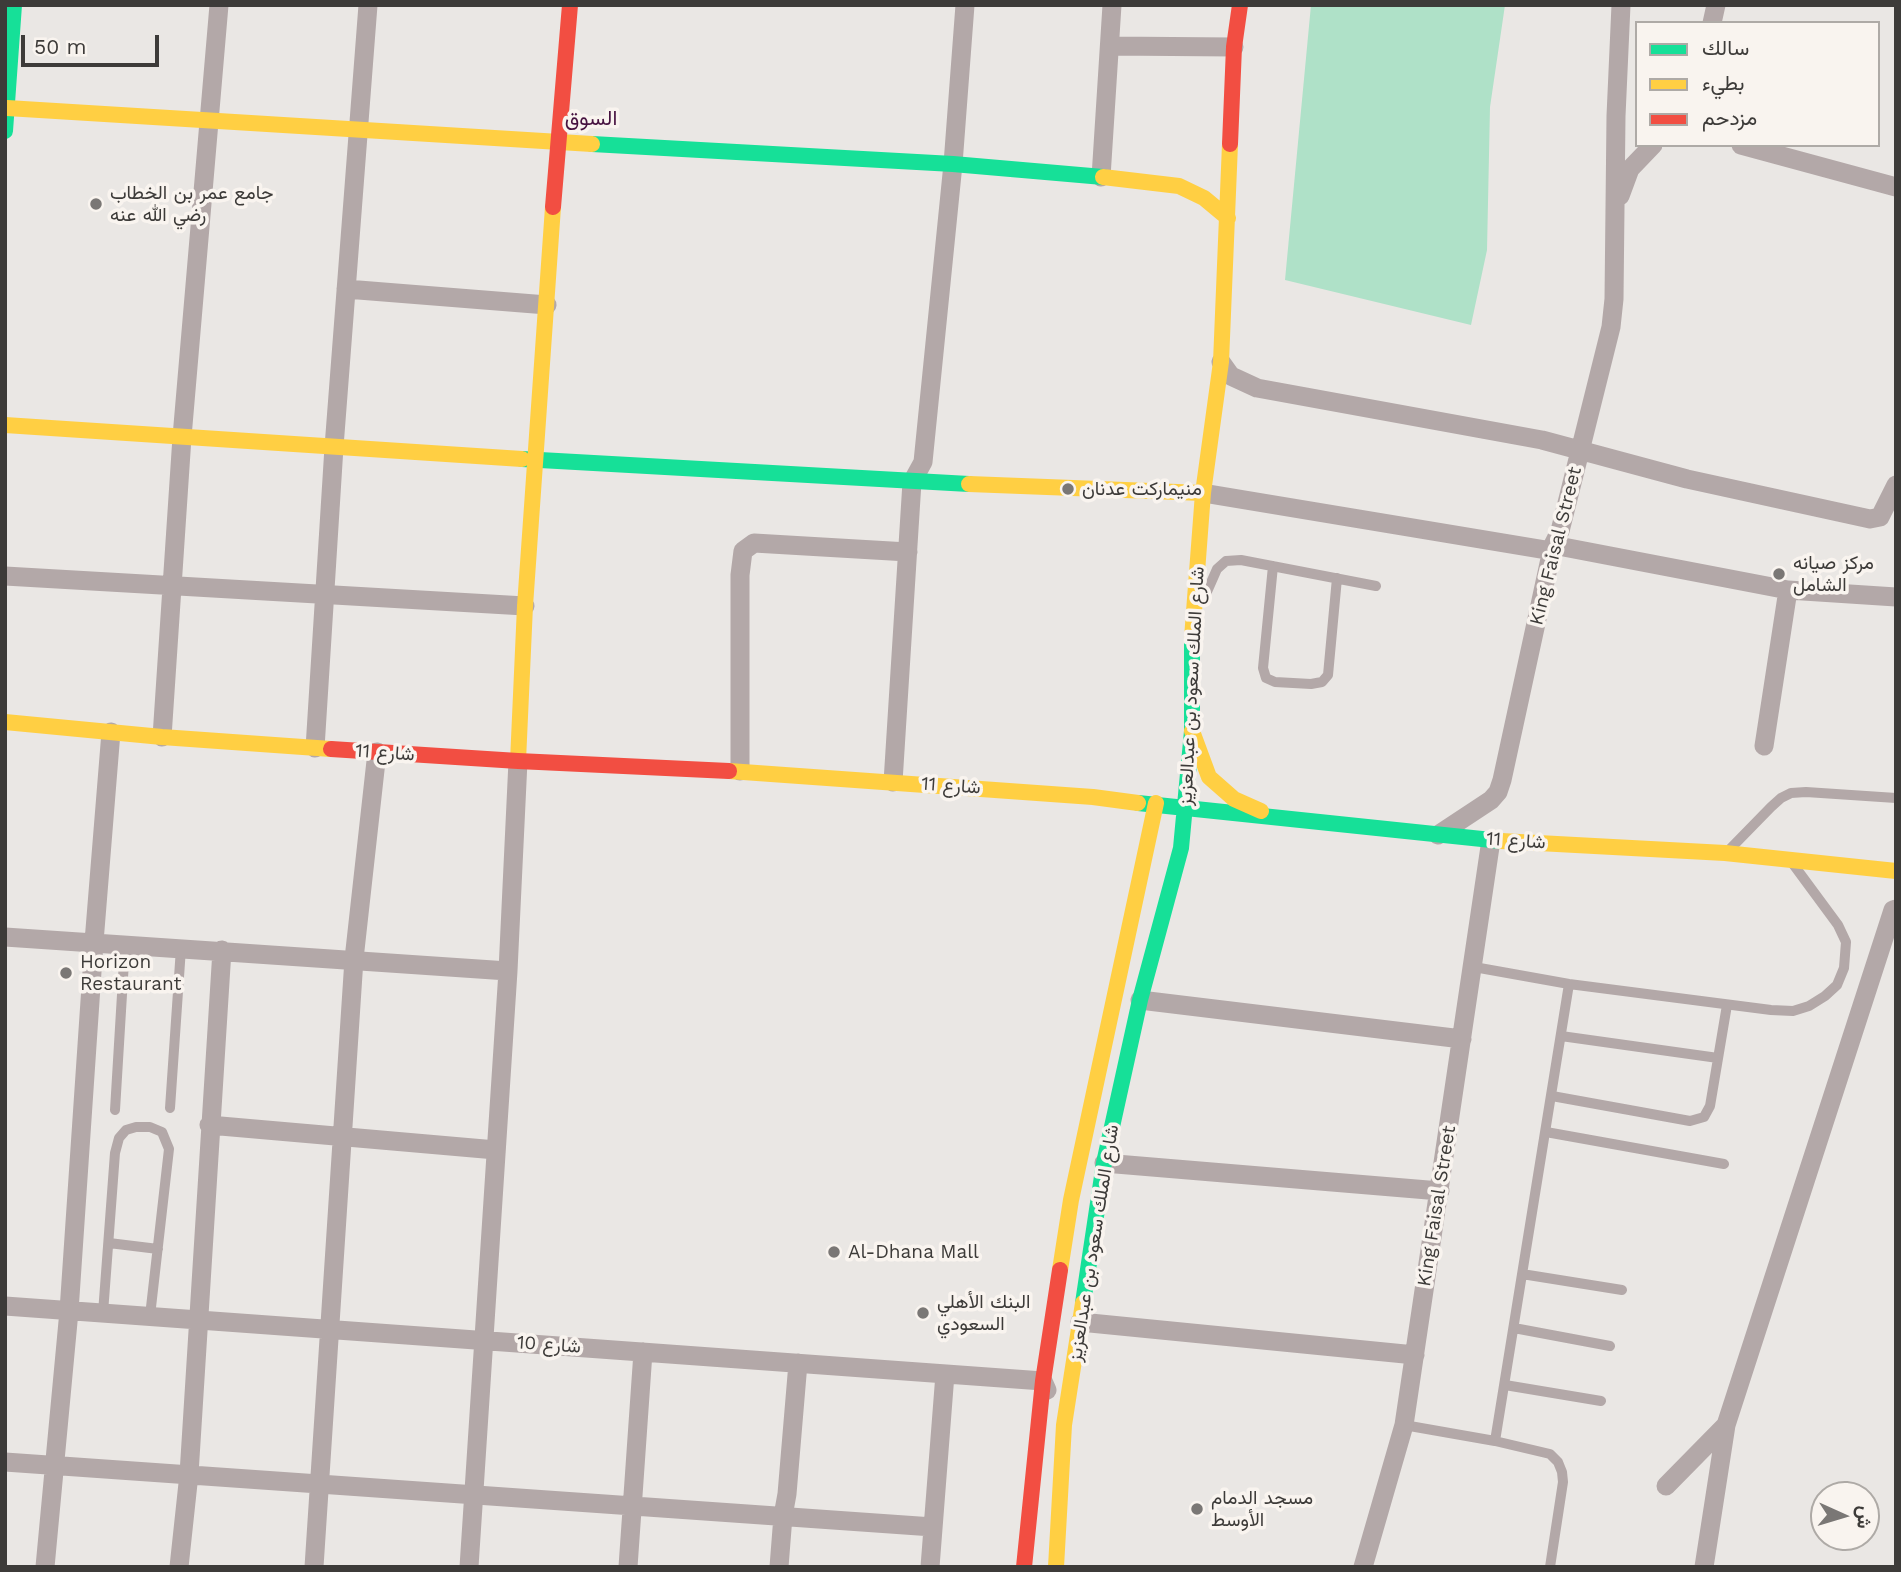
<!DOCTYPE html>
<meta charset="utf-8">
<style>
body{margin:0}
#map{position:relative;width:1901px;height:1572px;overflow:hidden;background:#eae7e4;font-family:"Work Sans",Vazirmatn,sans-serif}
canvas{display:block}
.frame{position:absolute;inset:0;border:7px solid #3d3b39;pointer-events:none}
.legend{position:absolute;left:1635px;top:21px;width:245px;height:126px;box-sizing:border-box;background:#f9f4ef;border:2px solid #aeaaa6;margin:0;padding:9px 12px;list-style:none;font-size:21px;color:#3d3b39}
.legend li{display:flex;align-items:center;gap:14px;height:35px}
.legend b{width:35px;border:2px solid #aeaaa6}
.north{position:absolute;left:1810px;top:1481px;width:70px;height:70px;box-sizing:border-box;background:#f9f4ef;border:2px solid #aeaaa6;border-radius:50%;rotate:94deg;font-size:19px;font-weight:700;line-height:28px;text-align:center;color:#3d3b39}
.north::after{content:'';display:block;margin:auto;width:24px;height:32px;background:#7a7775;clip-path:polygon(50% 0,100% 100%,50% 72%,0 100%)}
.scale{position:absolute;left:21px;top:35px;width:138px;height:32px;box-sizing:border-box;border:4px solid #3d3b39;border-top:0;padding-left:9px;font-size:21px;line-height:24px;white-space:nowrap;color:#3d3b39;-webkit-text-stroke:5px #f9f4ef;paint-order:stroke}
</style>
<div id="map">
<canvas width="1901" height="1572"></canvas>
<div class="frame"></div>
<ul class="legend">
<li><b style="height:9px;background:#16e098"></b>سالك</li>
<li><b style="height:9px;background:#ffcf43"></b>بطيء</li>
<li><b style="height:9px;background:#f24e42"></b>مزدحم</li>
</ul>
<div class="north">ش</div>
<div class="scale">50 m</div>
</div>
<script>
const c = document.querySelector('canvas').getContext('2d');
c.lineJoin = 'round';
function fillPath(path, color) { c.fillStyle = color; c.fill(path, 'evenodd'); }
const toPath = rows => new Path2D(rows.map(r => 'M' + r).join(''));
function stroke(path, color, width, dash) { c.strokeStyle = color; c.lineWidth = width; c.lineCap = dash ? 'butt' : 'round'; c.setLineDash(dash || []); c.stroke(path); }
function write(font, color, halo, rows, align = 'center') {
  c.font = font + ' "Work Sans",Vazirmatn,sans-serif'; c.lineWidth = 7; c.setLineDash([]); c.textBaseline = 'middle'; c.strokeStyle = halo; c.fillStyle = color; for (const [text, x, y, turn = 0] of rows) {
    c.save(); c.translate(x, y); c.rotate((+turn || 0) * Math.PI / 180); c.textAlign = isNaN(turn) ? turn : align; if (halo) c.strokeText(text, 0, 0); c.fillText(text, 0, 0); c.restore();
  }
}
fillPath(toPath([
 [1311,5,1505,5,1490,107,1487,250,1471,325,1285,280]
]), '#afe1c8');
stroke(toPath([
 [1273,566,1263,668,1266,678,1275,682,1311,684,1322,682,1328,675,1337,578],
 [1206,594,1217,569,1226,561,1241,560,1376,586],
 [1730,849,1771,807,1781,798,1791,793,1806,792,1896,798],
 [1474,967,1569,984,1771,1010,1793,1011,1809,1006,1825,996,1837,985,1844,968,1846,942,1838,925,1793,864],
 [1561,1036,1718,1058],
 [1552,1096,1690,1121,1704,1117,1710,1106,1727,1005],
 [170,1108,181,948],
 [115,1110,125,945],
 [1546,1132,1724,1164],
 [109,1243,158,1249],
 [1522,1274,1622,1290],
 [103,1313,115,1153,119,1138,126,1130,136,1127,150,1127,162,1132,169,1149,150,1316],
 [1514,1328,1610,1346],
 [1505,1385,1601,1401],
 [1404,1425,1495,1441,1550,1454,1558,1462,1562,1472,1563,1482,1550,1567],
 [1495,1441,1569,984]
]), '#b3a8a8', 10);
stroke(toPath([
 [1712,23,1716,5],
 [1110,46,1234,47],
 [1741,145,1896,187],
 [1101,177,1112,5],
 [1620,196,1630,169,1653,145],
 [346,289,547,305],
 [1221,362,1231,376,1257,388,1542,440,1687,479,1870,519,1880,517,1896,485],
 [1203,493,1552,551],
 [1553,545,1788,590],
 [5,576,525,606],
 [162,737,182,437,219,5],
 [1764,746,1788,590,1896,597],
 [315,748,334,447,368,5],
 [740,771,740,575,743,551,754,543,908,552],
 [893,782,912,482,923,462,953,164,965,5],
 [1438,835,1491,800,1498,792,1502,780,1553,545,1560,531,1611,327,1614,299,1616,116,1621,5],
 [5,937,508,971],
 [1140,1000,1462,1039],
 [209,1125,496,1150],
 [1104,1163,1440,1191],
 [5,1306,1043,1381,1047,1390],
 [1080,1322,1415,1355],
 [5,1462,933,1527],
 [1666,1486,1726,1425],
 [45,1567,69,1311,94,942,111,732],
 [179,1567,189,1474,222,950],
 [314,1567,354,959,377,752],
 [469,1567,508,971,518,761],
 [628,1567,643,1352],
 [779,1567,783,1516,787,1494,798,1363],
 [930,1567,945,1374],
 [1363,1567,1404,1425,1491,840],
 [1704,1567,1726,1425,1893,910,1896,909]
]), '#b3a8a8', 19);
stroke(toPath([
 [5,131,14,5],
 [592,144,953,164,1103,177],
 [522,459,969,484],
 [1138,803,1501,841],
 [1083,1303,1104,1163,1140,1000,1181,848,1192,731,1192,638]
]), '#16e098', 16);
stroke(toPath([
 [7,108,592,144],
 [1103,177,1179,186,1204,198,1228,218],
 [5,425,522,459],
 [969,484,1203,493],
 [1192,638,1203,493,1221,362,1230,144],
 [5,722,162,737,331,749],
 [1192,731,1209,777,1234,799,1261,811],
 [518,761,525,606,553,207],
 [729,771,1093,797,1138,803],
 [1501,841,1725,853,1896,871],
 [1060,1270,1071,1200,1156,803],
 [1056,1567,1064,1425,1083,1303]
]), '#ffcf43', 16);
stroke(toPath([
 [1230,144,1234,47,1240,5],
 [553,207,570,5],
 [331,749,518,761,729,771],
 [1024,1567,1043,1381,1060,1270]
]), '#f24e42', 16);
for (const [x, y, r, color] of [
 [96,204,7,"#7a7775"],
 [1068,489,7,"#7a7775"],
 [1779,574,7,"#7a7775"],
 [66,973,7,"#7a7775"],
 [834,1252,7,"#7a7775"],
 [923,1313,7,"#7a7775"],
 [1197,1509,7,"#7a7775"]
]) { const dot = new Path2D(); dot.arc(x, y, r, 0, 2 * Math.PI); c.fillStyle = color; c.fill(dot); stroke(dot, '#f9f4ef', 2.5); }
write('19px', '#3d3b39', '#f9f4ef', [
 ["جامع عمر بن الخطاب",110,193],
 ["رضي الله عنه",110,215],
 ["منيماركت عدنان",1082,489],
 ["مركز صيانه",1793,563],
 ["الشامل",1793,585],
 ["Horizon",80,962],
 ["Restaurant",80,984],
 ["Al-Dhana Mall",848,1252],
 ["البنك الأهلي",937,1302],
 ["السعودي",937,1324],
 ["مسجد الدمام",1211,1498],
 ["الأوسط",1211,1520]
], 'left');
write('19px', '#3d3b39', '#f9f4ef', [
 ["King Faisal Street",1556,546,-76],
 ["شارع الملك سعود بن عبدالعزيز",1192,686,-87],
 ["شارع 11",385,753,4],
 ["شارع 11",951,786,4],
 ["شارع 11",1516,841,4],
 ["King Faisal Street",1437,1206,-81],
 ["شارع الملك سعود بن عبدالعزيز",1094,1243,-81],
 ["شارع 10",549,1345,4]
]);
write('21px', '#461240', '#f9f4ef', [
 ["السوق",591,119]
]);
</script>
